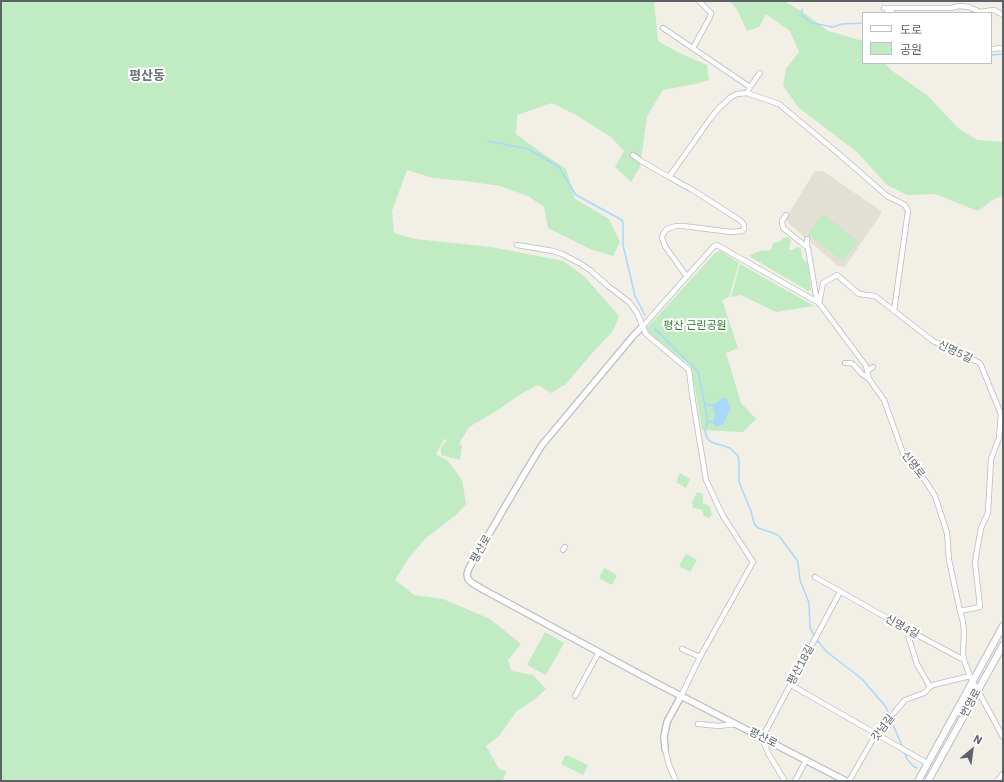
<!DOCTYPE html>
<meta charset="utf-8">
<style>
body{margin:0}
#map{position:relative;width:1004px;height:782px;overflow:hidden;background:#f1efe6;font-family:"IBM Plex Sans","Noto Sans KR",sans-serif}
canvas{display:block}
.frame{position:absolute;inset:0;border:2px solid #5e6268;pointer-events:none}
.legend{position:absolute;left:862px;top:12px;width:130px;height:52px;box-sizing:border-box;background:#fff;border:1px solid #bfc0c3;margin:0;padding:5px 7px;list-style:none;font-size:12px;color:#5e6268}
.legend li{display:flex;align-items:center;gap:8px;height:20px}
.legend b{width:20px;border:1px solid #bfc0c3}
.north{position:absolute;left:952px;top:730px;width:40px;height:40px;-webkit-text-stroke:3px #fff;paint-order:stroke;rotate:29deg;font-size:11px;font-weight:700;line-height:16px;text-align:center;color:#5e6268}
.north::after{content:'';display:block;margin:auto;width:14px;height:18px;background:#5e6268;clip-path:polygon(50% 0,100% 100%,50% 72%,0 100%)}
</style>
<div id="map">
<canvas width="1004" height="782"></canvas>
<div class="frame"></div>
<ul class="legend">
<li><b style="height:5px;background:#fff"></b>도로</li>
<li><b style="height:11px;background:#c1ebc2"></b>공원</li>
</ul>
<div class="north">N</div>
</div>
<script>
const c = document.querySelector('canvas').getContext('2d');
c.lineJoin = 'round';
function fillPath(path, color) { c.fillStyle = color; c.fill(path, 'evenodd'); }
const toPath = rows => new Path2D(rows.map(r => 'M' + r).join(''));
function stroke(path, color, width, dash) { c.strokeStyle = color; c.lineWidth = width; c.lineCap = dash ? 'butt' : 'round'; c.setLineDash(dash || []); c.stroke(path); }
function write(font, color, halo, rows, align = 'center') {
  c.font = font + ' "IBM Plex Sans","Noto Sans KR",sans-serif'; c.lineWidth = 4; c.setLineDash([]); c.textBaseline = 'middle'; c.strokeStyle = halo; c.fillStyle = color; for (const [text, x, y, turn = 0] of rows) {
    c.save(); c.translate(x, y); c.rotate((+turn || 0) * Math.PI / 180); c.textAlign = isNaN(turn) ? turn : align; if (halo) c.strokeText(text, 0, 0); c.fillText(text, 0, 0); c.restore();
  }
}
fillPath(toPath([
 [815,171,823,171,881,211,881,214,846,265,844,267,838,266,807,239,788,223,786,218]
]), '#e2dfd5');
fillPath(toPath([
 [1,1,654,1,658,41,677,52,707,65,709,80,695,84,663,90,654,105,647,116,640,167,631,182,615,167,624,151,611,137,576,115,552,103,517,115,516,134,542,153,566,169,575,199,609,219,620,242,613,256,590,249,548,228,544,207,528,196,500,186,465,181,433,178,407,170,392,211,394,233,415,239,491,247,563,261,585,277,619,316,613,331,595,350,566,384,551,393,538,385,519,395,501,408,469,427,459,444,462,446,460,460,441,455,441,448,444,443,447,440,444,439,436,454,448,461,462,480,466,504,457,514,426,538,408,559,395,580,414,595,443,599,490,619,521,644,508,660,511,671,533,675,546,689,536,698,516,712,499,736,486,746,499,769,507,771,502,781,1,781],
 [729,1,787,1,787,3,801,11,828,31,863,41,863,63,885,63,891,70,927,95,958,128,977,140,1003,142,1003,196,994,199,978,211,935,194,907,195,887,185,857,152,799,108,783,86,786,69,799,52,790,31,766,14,759,27,747,31,737,9],
 [823,214,858,241,843,261,808,234],
 [788,237,791,240,789,249,790,250,792,250,797,247,801,248,802,258,808,264,811,290,808,291,749,256,759,251,771,250,773,243,779,242,783,238],
 [721,251,739,263,729,297,722,300,738,348,726,353,741,403,756,419,743,432,702,430,691,366,648,333,647,328,716,252],
 [740,264,814,306,776,312,741,295,731,297],
 [680,473,690,479,686,488,676,482],
 [697,492,703,494,703,503,710,507,712,515,709,518,704,516,702,510,693,508,692,502],
 [686,554,697,560,690,572,679,566],
 [604,568,617,575,612,585,599,578],
 [545,632,564,643,546,675,527,665],
 [565,756,569,756,588,765,583,775,561,764]
]), '#c1ebc2');
fillPath(toPath([
 [722,398,727,399,729,405,731,407,724,423,722,425,716,426,713,424,713,423,715,412,713,409,713,406,714,404,716,403]
]), '#a9d7ff');
stroke(toPath([
 [802,9,802,16,812,23,833,27,842,24,863,23],
 [991,55,1003,54],
 [488,141,528,149,559,167,576,195,622,220,623,223,623,245,635,296,645,315],
 [654,328,698,372,707,416,707,425,705,431,707,438,711,442,730,448,738,456,739,461,739,482,751,511,754,523,756,526,758,528,776,534,779,536,797,560,798,563,800,580,809,603,810,627,814,636],
 [704,403,713,406],
 [707,422,713,421],
 [816,639,827,652,862,679,886,707,889,716],
 [891,720,902,746],
 [904,751,907,759,913,766,917,768]
]), '#a9d7ff', 1.5);
const minor = toPath([
 [884,8,951,8,959,6,969,7,980,12,994,10,1003,15],
 [887,10,893,13],
 [663,28,750,87],
 [693,48,710,17,711,13,699,1],
 [991,49,1003,48],
 [747,93,779,104,839,154,887,196,905,205,908,211,894,311],
 [633,155,641,161,669,177,710,119,718,109,731,97,737,94,747,93,750,87,760,73],
 [669,177,691,189,735,217,741,221,744,225,744,229,742,231,731,232,683,226,676,226,667,229,663,234,662,238,665,246,687,277],
 [786,215,782,221,783,228,808,248,816,296,819,303,866,366,869,379,884,400,903,453,924,479,935,496,947,533,949,560,960,611,963,622,964,633,963,654,964,660,970,676,1003,737],
 [517,245,553,251,562,254,581,264,590,270,608,286,629,302,637,313,646,334,689,370,692,395,706,480,723,516,753,562,700,657,681,696],
 [807,246,807,239],
 [819,303,823,283,837,275,859,294,875,296,933,341,980,363,1001,414,999,438,991,459,988,513,981,528,975,562,980,607,960,611],
 [643,326,714,246,717,245,819,303],
 [845,363,851,363,854,365,862,374,869,379],
 [867,371,873,367],
 [563,550,565,547],
 [815,577,906,629,964,660],
 [906,629,917,664,930,687,933,685,970,676],
 [682,649,700,657],
 [791,685,927,763],
 [575,696,599,652],
 [698,724,719,726,736,724],
 [665,749,669,765,676,781],
 [785,781,768,753,762,738,840,592],
 [795,781,806,760],
 [849,781,876,734,905,700,924,693,930,687],
 [997,781,1003,774]
]);
const tertiary = toPath([
 [643,326,634,335,542,445,526,471,469,568,467,574,468,579,472,583,484,590,654,682,846,781],
 [665,749,664,737,667,722,681,696]
]);
const secondary = toPath([
 [918,781,1003,626],
 [928,781,1003,645]
]);
stroke(minor, '#b9bcc1', 6);
stroke(tertiary, '#b9bcc1', 8);
stroke(secondary, '#babdc3', 8);
stroke(minor, '#fff', 4.5);
stroke(tertiary, '#fff', 5.5);
stroke(secondary, '#fff', 6);
write('11px', '#2a8131', '#fff', [
 ["평산 근린공원",695,326]
]);
write('11px', '#5e6268', '#fff', [
 ["신명5길",955,352,25],
 ["신명로",913,465,52],
 ["평산로",481,549,-60],
 ["신명4길",902,627,29],
 ["평산18길",801,665,-62],
 ["번영로",971,703,-61],
 ["갓넘길",883,728,-52],
 ["평산로",763,738,27]
]);
write('bold 13px', '#6e747a', '#fff', [
 ["평산동",147,76]
]);
</script>
